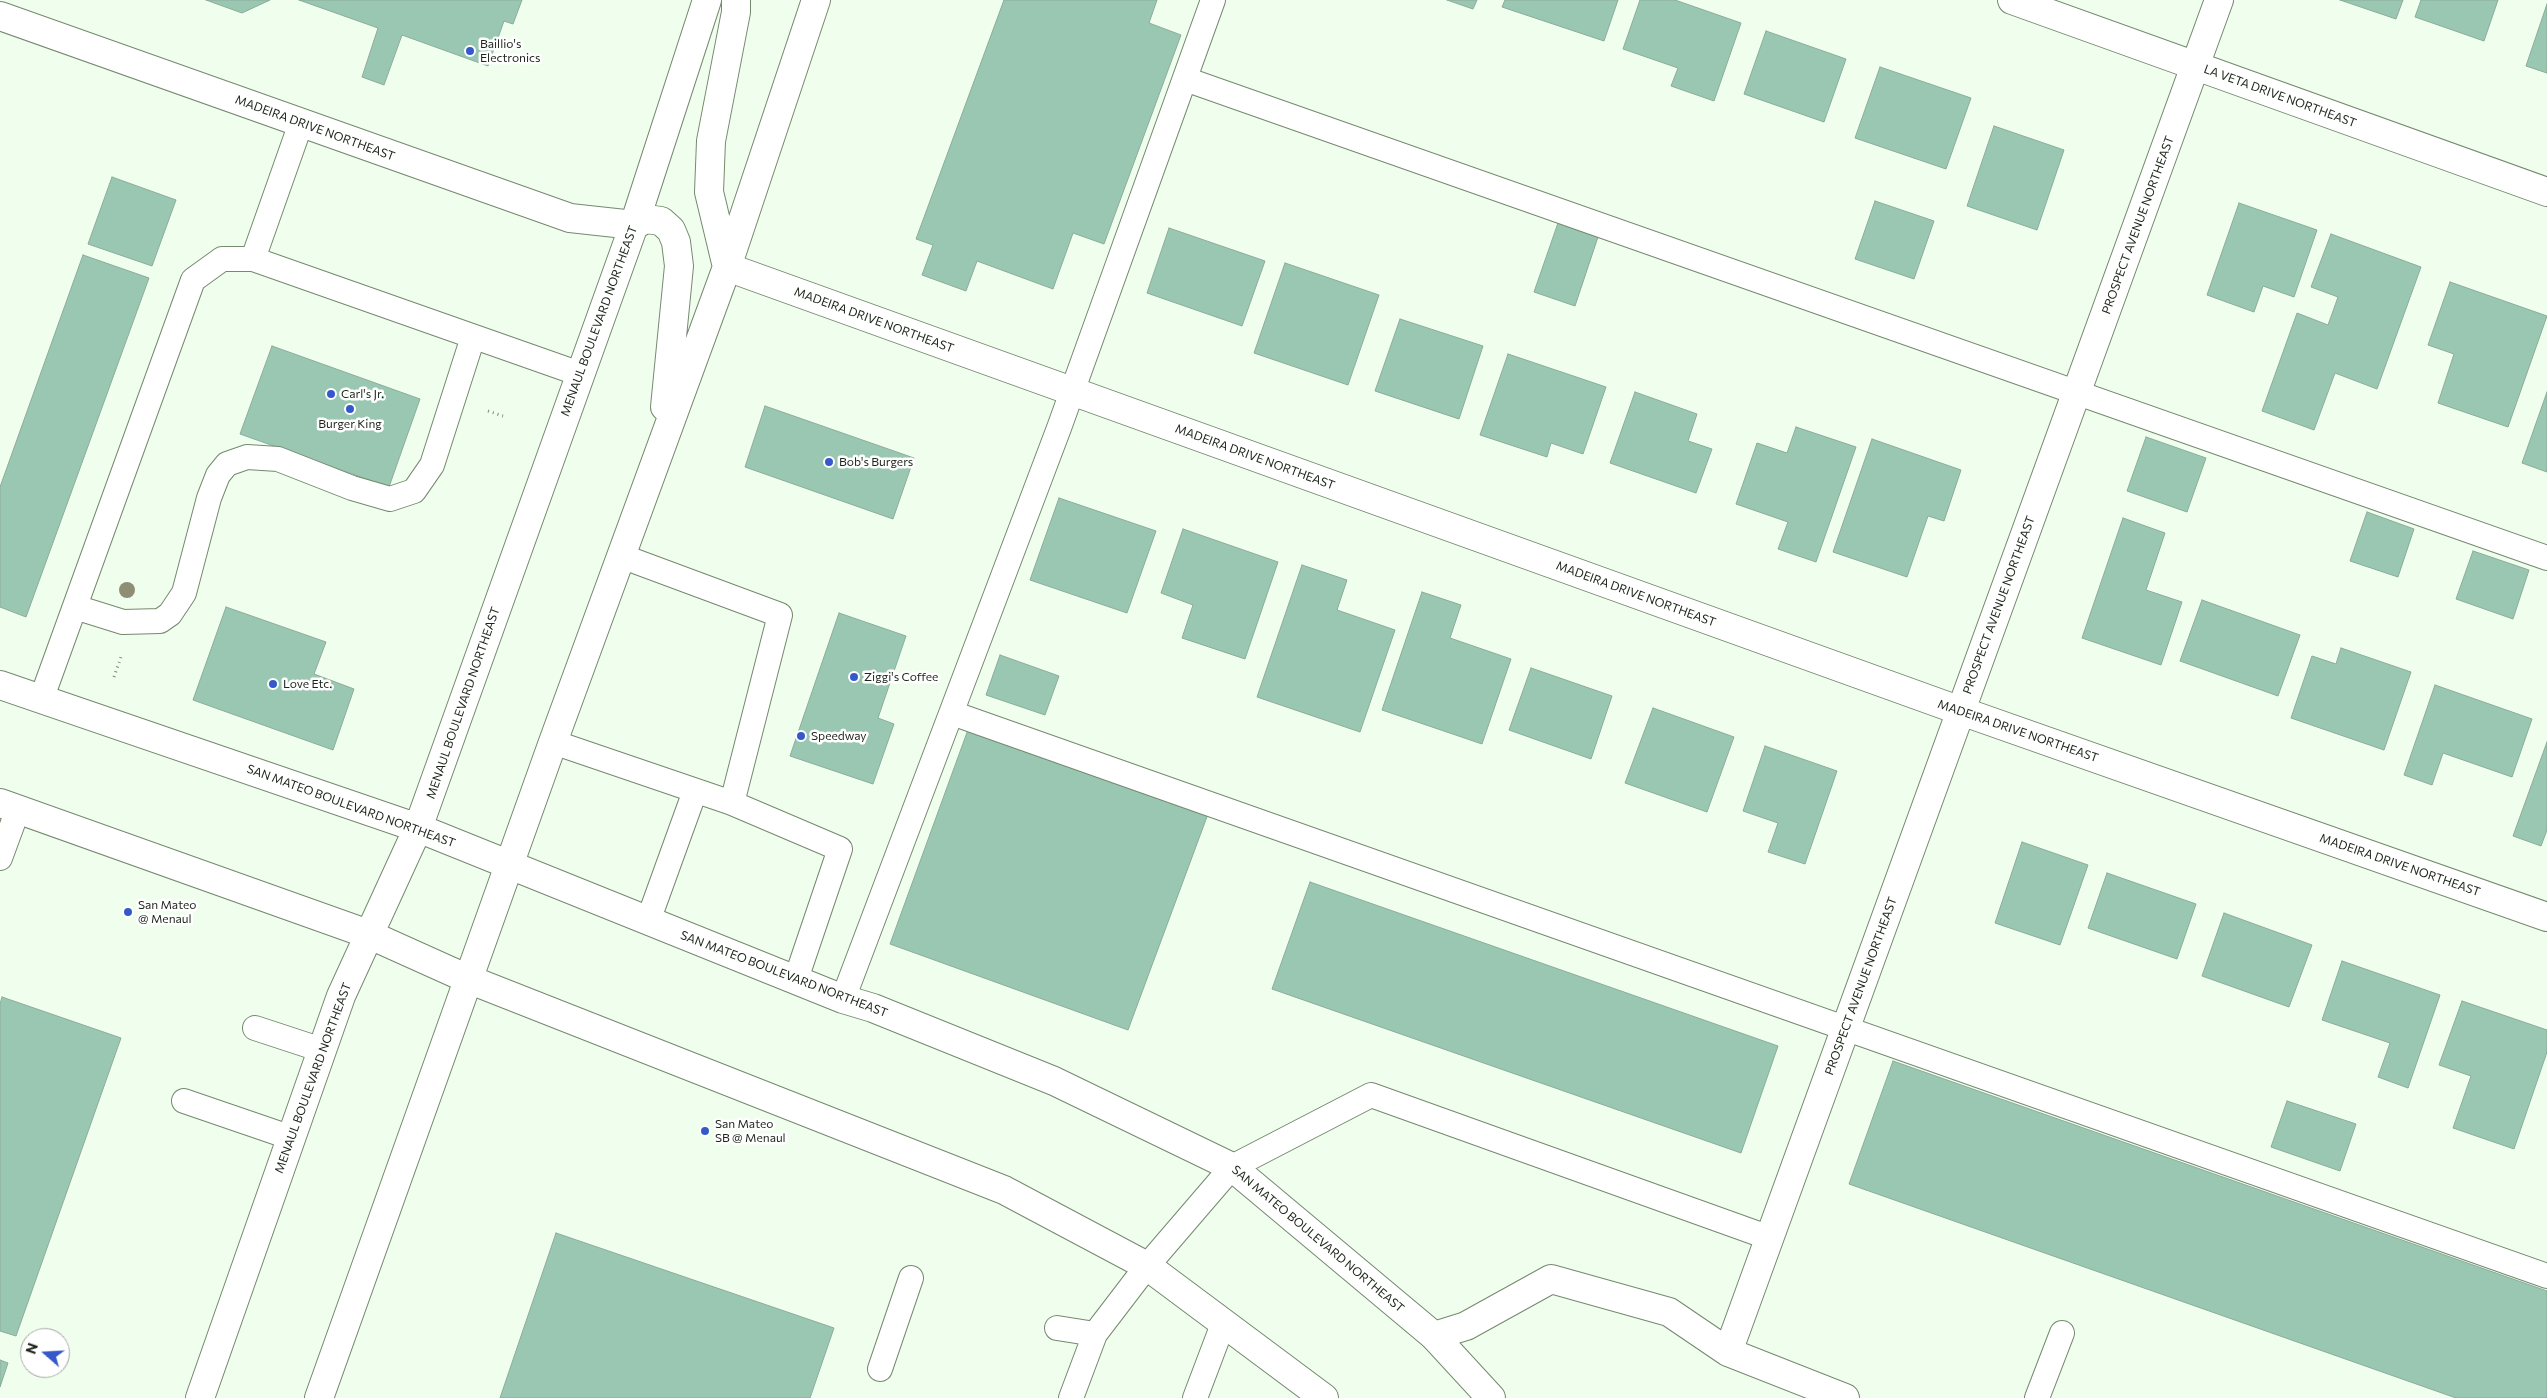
<!DOCTYPE html>
<style>
body{margin:0}
#map{position:relative;width:2547px;height:1398px;overflow:hidden;background:#f0feed;font-family:Commissioner,sans-serif}
canvas{display:block}
.north{position:absolute;left:20px;top:1328px;width:50px;height:50px;box-sizing:border-box;background:#fff;border:1px solid #a5a8a4;border-radius:50%;rotate:289deg;font-size:14px;font-weight:700;line-height:20px;text-align:center;color:#1d251b}
.north::after{content:'';display:block;margin:auto;width:18px;height:22px;background:#3559ca;clip-path:polygon(50% 0,100% 100%,50% 72%,0 100%)}
</style>
<div id="map">
<canvas width="2547" height="1398"></canvas>
<div class="north">N</div>
</div>
<script>
const c = document.querySelector('canvas').getContext('2d');
c.lineJoin = 'round';
function fillPath(path, color) { c.fillStyle = color; c.fill(path, 'evenodd'); }
const toPath = rows => new Path2D(rows.map(r => 'M' + r).join(''));
function stroke(path, color, width, dash) { c.strokeStyle = color; c.lineWidth = width; c.lineCap = dash ? 'butt' : 'round'; c.setLineDash(dash || []); c.stroke(path); }
function write(font, color, halo, rows, align = 'center') {
  c.font = font + ' Commissioner,sans-serif'; c.lineWidth = 5; c.setLineDash([]); c.textBaseline = 'middle'; c.strokeStyle = halo; c.fillStyle = color; for (const [text, x, y, turn = 0] of rows) {
    c.save(); c.translate(x, y); c.rotate((+turn || 0) * Math.PI / 180); c.textAlign = isNaN(turn) ? turn : align; if (halo) c.strokeText(text, 0, 0); c.fillText(text, 0, 0); c.restore();
  }
}
const building = toPath([
 [206,0,270,0,242,13,206,0],
 [299,0,522,0,513,24,504,21,488,66,402,35,384,85,362,77,378,28,299,0],
 [1004,0,1157,0,1149,23,1181,35,1104,244,1073,233,1053,289,977,261,966,291,922,275,933,245,916,239,1004,0],
 [1447,0,1477,0,1473,9,1447,0],
 [1505,0,1618,0,1604,41,1502,7,1505,0],
 [1640,0,1675,0,1741,23,1714,101,1671,86,1678,68,1623,49,1640,0],
 [2340,0,2403,0,2396,19,2340,0],
 [2421,0,2498,0,2484,41,2415,17,2421,0],
 [2547,4,2547,73,2526,66,2547,4],
 [1766,31,1846,59,1824,122,1744,94,1766,31],
 [1880,67,1971,98,1946,169,1855,138,1880,67],
 [1994,126,2064,150,2037,230,1967,206,1994,126],
 [112,177,176,200,152,266,88,244,112,177],
 [1875,201,1934,221,1914,279,1855,259,1875,201],
 [2239,203,2317,230,2294,297,2263,286,2254,312,2207,295,2239,203],
 [1559,220,1599,234,1575,306,1534,292,1559,220],
 [1169,228,1265,261,1242,326,1147,293,1169,228],
 [2331,234,2421,267,2377,389,2335,373,2314,430,2262,411,2297,313,2328,325,2338,297,2311,287,2331,234],
 [83,255,149,278,26,617,0,607,0,487,83,255],
 [1285,263,1379,295,1348,385,1254,353,1285,263],
 [2450,282,2547,316,2508,427,2438,403,2454,354,2428,345,2450,282],
 [1400,319,1483,346,1459,419,1375,391,1400,319],
 [272,346,420,399,389,487,240,434,272,346],
 [1508,354,1606,387,1583,454,1551,443,1547,457,1480,435,1508,354],
 [1635,392,1697,414,1688,441,1712,449,1696,493,1610,463,1635,392],
 [2547,392,2547,472,2522,463,2547,392],
 [765,406,914,458,893,519,745,467,765,406],
 [1796,427,1856,447,1816,562,1778,549,1788,522,1736,504,1757,443,1787,453,1796,427],
 [2146,437,2206,458,2187,512,2127,491,2146,437],
 [1872,439,1961,470,1944,521,1928,516,1907,577,1833,552,1872,439],
 [1059,498,1156,531,1127,613,1030,580,1059,498],
 [2367,512,2414,529,2398,577,2350,561,2367,512],
 [2123,518,2165,533,2146,590,2182,602,2161,665,2082,638,2123,518],
 [1183,529,1278,562,1245,659,1182,638,1193,605,1161,593,1183,529],
 [2473,551,2529,570,2513,619,2456,599,2473,551],
 [1302,565,1347,580,1337,610,1395,630,1360,732,1257,697,1302,565],
 [1422,592,1461,605,1450,638,1511,659,1482,744,1382,710,1422,592],
 [2202,600,2300,635,2278,696,2180,661,2202,600],
 [226,607,326,642,314,674,354,689,333,750,193,700,226,607],
 [839,613,906,636,878,718,894,724,873,784,790,756,839,613],
 [2341,648,2411,672,2384,750,2291,718,2312,656,2336,664,2341,648],
 [1000,655,1059,676,1045,715,986,695,1000,655],
 [1531,668,1612,696,1591,759,1509,730,1531,668],
 [2435,685,2532,719,2512,777,2443,753,2432,785,2404,775,2435,685],
 [1653,708,1734,737,1707,812,1625,783,1653,708],
 [969,727,1208,814,1128,1030,890,944,969,727],
 [2547,742,2547,830,2541,846,2513,836,2547,742],
 [1765,746,1837,771,1805,864,1768,852,1778,823,1743,811,1765,746],
 [2022,842,2088,865,2060,945,1995,923,2022,842],
 [2107,873,2196,904,2177,959,2088,928,2107,873],
 [1310,882,1778,1046,1741,1153,1272,989,1310,882],
 [2224,913,2312,945,2289,1007,2202,976,2224,913],
 [2342,961,2440,995,2408,1088,2378,1077,2390,1043,2322,1020,2342,961],
 [2,997,121,1038,16,1336,0,1331,0,1004,2,997],
 [2462,1001,2547,1030,2547,1052,2514,1149,2453,1128,2471,1076,2439,1065,2462,1001],
 [1893,1061,2547,1291,2547,1398,2456,1398,1849,1184,1893,1061],
 [2287,1101,2356,1124,2340,1171,2271,1147,2287,1101],
 [556,1233,834,1328,810,1398,500,1398,556,1233],
 [0,1360,8,1363,0,1387,0,1360]
]);
fillPath(building, '#9ac7b2');
stroke(building, '#8bac9c', 1);
const service = toPath([
 [1185,79,2547,558],
 [253,259,301,123],
 [621,556,780,615,732,803,840,849,796,979],
 [75,607,123,622,160,621,170,614,184,593,209,498,218,475,227,464,247,457,278,459,352,488,390,499,414,491,432,465,473,337],
 [41,700,193,280,222,259,253,259,580,374],
 [952,713,2547,1276],
 [553,742,732,803],
 [0,858,18,809],
 [648,921,695,791],
 [843,999,1059,428,1213,0],
 [255,1028,322,1050],
 [184,1101,292,1138],
 [1057,1328,1095,1334,1147,1266,1232,1167,1371,1095,1770,1238],
 [880,1369,911,1278],
 [1071,1398,1095,1334],
 [1195,1398,1223,1324],
 [2037,1398,2062,1333]
]);
const minor = toPath([
 [2012,0,2547,192],
 [0,16,570,218,634,225],
 [727,267,1961,711,2547,917],
 [1434,1336,1466,1326,1551,1279,1669,1312,1728,1352,1845,1398],
 [1728,1352,2219,0]
]);
const secondary = toPath([
 [634,225,646,219,661,221,671,230,676,242,679,266,665,407],
 [727,267,709,192,711,141,736,12,736,0],
 [0,685,418,828,843,999,873,1008,1054,1081,1232,1167,1434,1336,1491,1398],
 [0,803,368,934,468,979,1004,1190,1147,1266,1324,1398],
 [200,1398,341,996,418,828,634,225,707,0],
 [319,1398,553,742,727,267,816,0]
]);
stroke(service, '#75896f', 26);
stroke(minor, '#75896f', 30);
stroke(secondary, '#75896f', 30);
stroke(toPath([
 [488,411,503,416],
 [114,677,121,657]
]), '#7d887a', 3, [1, 4]);
stroke(service, '#fff', 24);
stroke(minor, '#fff', 28);
stroke(secondary, '#fff', 28);
c.fillStyle = '#8e8e74';
for (const [x, y] of [
 [127,590]
]) { c.beginPath(); c.arc(x, y, 8, 0, 2 * Math.PI); c.fill(); }
for (const [x, y, r, color] of [
 [470,51,5,"#3559ca"],
 [331,394,5,"#3559ca"],
 [350,409,5,"#3559ca"],
 [829,462,5,"#3559ca"],
 [854,677,5,"#3559ca"],
 [273,684,5,"#3559ca"],
 [801,736,5,"#3559ca"],
 [128,912,5,"#3559ca"],
 [705,1131,5,"#3559ca"]
]) { const dot = new Path2D(); dot.arc(x, y, r, 0, 2 * Math.PI); c.fillStyle = color; c.fill(dot); stroke(dot, '#fff', 2); }
write('12px', '#1d251b', '#fff', [
 ["Baillio's",480,44],
 ["Electronics",480,58],
 ["Carl's Jr.",341,394],
 ["Burger King",350,424,"center"],
 ["Bob's Burgers",839,462],
 ["Ziggi's Coffee",864,677],
 ["Love Etc.",283,684],
 ["Speedway",811,736],
 ["San Mateo",138,905],
 ["@ Menaul",138,919],
 ["San Mateo",715,1124],
 ["SB @ Menaul",715,1138]
], 'left');
write('12px', '#1d251b', '#fff', [
 ["LA VETA DRIVE NORTHEAST",2280,96,20],
 ["MADEIRA DRIVE NORTHEAST",315,128,20],
 ["PROSPECT AVENUE NORTHEAST",2138,225,-70],
 ["MADEIRA DRIVE NORTHEAST",874,320,20],
 ["MENAUL BOULEVARD NORTHEAST",599,321,-70],
 ["MADEIRA DRIVE NORTHEAST",1255,457,20],
 ["MADEIRA DRIVE NORTHEAST",1636,594,20],
 ["PROSPECT AVENUE NORTHEAST",1999,605,-70],
 ["MENAUL BOULEVARD NORTHEAST",463,703,-71],
 ["MADEIRA DRIVE NORTHEAST",2018,731,19],
 ["SAN MATEO BOULEVARD NORTHEAST",351,806,20],
 ["MADEIRA DRIVE NORTHEAST",2400,865,19],
 ["SAN MATEO BOULEVARD NORTHEAST",784,974,21],
 ["PROSPECT AVENUE NORTHEAST",1861,986,-70],
 ["MENAUL BOULEVARD NORTHEAST",313,1078,-70],
 ["SAN MATEO BOULEVARD NORTHEAST",1318,1239,40]
]);
</script>
